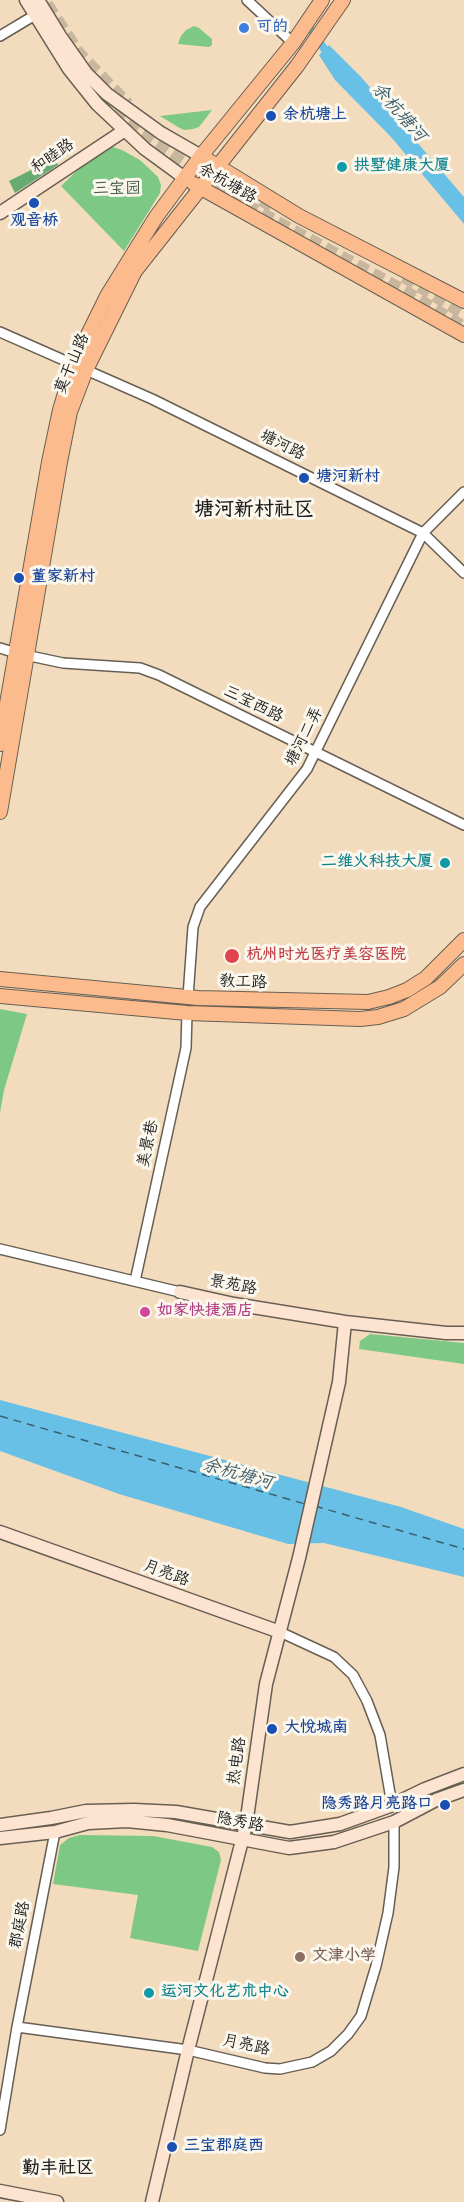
<!DOCTYPE html>
<meta charset="utf-8">
<style>
body{margin:0}
canvas{display:block;background:#f3dcbd}
</style>
<canvas width="464" height="2202"></canvas>
<script>
const c = document.querySelector('canvas').getContext('2d');
c.lineJoin = 'round';
function fillPath(path, color) { c.fillStyle = color; c.fill(path, 'evenodd'); }
const toPath = rows => new Path2D(rows.map(r => 'M' + r).join(''));
function stroke(path, color, width, dash) { c.strokeStyle = color; c.lineWidth = width; c.lineCap = dash ? 'butt' : 'round'; c.setLineDash(dash || []); c.stroke(path); }
function write(font, color, halo, rows, align = 'center') {
  c.font = font + ' "Architects Daughter","LXGW WenKai TC",sans-serif'; c.lineWidth = 6; c.setLineDash([]); c.textBaseline = 'middle'; c.strokeStyle = halo; c.fillStyle = color; for (const [text, x, y, turn = 0] of rows) {
    c.save(); c.translate(x, y); c.rotate((+turn || 0) * Math.PI / 180); c.textAlign = isNaN(turn) ? turn : align; if (halo) c.strokeText(text, 0, 0); c.fillText(text, 0, 0); c.restore();
  }
}
fillPath(toPath([
 [194,26,199,28,212,39,212,45,209,47,178,44,181,36,186,30],
 [212,110,199,127,193,129,184,130,178,127,160,116],
 [113,147,122,150,140,160,158,177,161,185,160,193,124,251,61,186,83,165,103,151],
 [0,1009,27,1014,4,1090,0,1113],
 [370,1334,464,1343,464,1364,359,1349,360,1341],
 [80,1835,153,1836,212,1847,219,1852,221,1860,198,1951,130,1938,138,1895,53,1884,60,1845,69,1838]
]), '#7dc885');
fillPath(toPath([
 [55,158,58,165,15,193,9,181]
]), '#66ac72');
fillPath(toPath([
 [329,45,362,78,464,197,464,224,391,137,335,80,319,55],
 [0,1400,401,1507,464,1529,464,1577,324,1543,288,1544,119,1494,0,1451]
]), '#69c0e6');
stroke(toPath([
 [311,30,330,57]
]), '#69c0e6', 8);
stroke(toPath([
 [0,1416,305,1504],
 [315,1506,464,1549]
]), '#3b5e6d', 1.5, [8, 6]);
stroke(toPath([
 [47,4,79,53,128,104],
 [100,100,126,121,230,196,405,291,464,327],
 [216,171,239,189,272,206],
 [404,277,464,314]
]), '#c8b69d', 12, [12, 6]);
const street = toPath([
 [247,0,293,43],
 [0,36,35,15],
 [0,332,152,399,423,533,464,573],
 [0,648,16,653,63,663,140,668,159,675,464,825],
 [188,997,193,927,200,907,307,769,423,533,464,492],
 [0,1249,180,1292],
 [135,1281,186,1048,187,1013],
 [280,1632,334,1657,353,1675,367,1701,380,1735,392,1805],
 [17,2027,188,2050,265,2068,280,2069,312,2062,331,2051,348,2034,361,2016,376,1966,388,1913,394,1867,394,1822],
 [0,2130,17,2027,55,1832]
]);
const secondary = toPath([
 [26,0,69,69,97,104,145,149,186,179],
 [38,0,60,36,86,73,107,94,161,133,201,156],
 [0,213,125,130],
 [180,1292,234,1304,345,1322,446,1333,464,1333],
 [0,1532,280,1632],
 [0,1825,51,1818,86,1811,134,1810,176,1812,290,1832,340,1824,390,1806,425,1789,464,1774],
 [0,1838,55,1832,88,1823,127,1821,167,1825,289,1848,334,1842,394,1822,436,1800,464,1790],
 [0,2191,57,2202],
 [152,2202,188,2050,246,1825,266,1684,299,1558,339,1382,345,1322]
]);
const primary = toPath([
 [201,156,299,216,464,301],
 [194,184,464,335],
 [0,744,49,462,60,410,74,363,107,296,156,217,201,156,293,43,322,0],
 [0,812,60,462,70,412,86,370,135,271,297,66,343,0],
 [0,979,198,998,368,1002,389,997,407,990,426,978,464,940],
 [0,996,187,1013,360,1019,378,1017,404,1009,440,987,464,964]
]);
stroke(street, '#675f54', 12);
stroke(secondary, '#675f54', 15);
stroke(primary, '#675f54', 16);
stroke(street, '#fff', 9);
stroke(secondary, '#fde4d1', 12);
stroke(primary, '#fbbb8c', 14);
for (const [x, y, r, color] of [
 [244,28,6,"#3f7fe0"],
 [271,116,6,"#1a4fb4"],
 [342,167,6,"#0f9aa8"],
 [34,203,6,"#1a4fb4"],
 [304,478,6,"#1a4fb4"],
 [19,578,6,"#1a4fb4"],
 [445,863,6,"#0f9aa8"],
 [232,956,8,"#e0444e"],
 [145,1312,6,"#d1479c"],
 [272,1729,6,"#1a4fb4"],
 [445,1805,6,"#1a4fb4"],
 [300,1957,6,"#8d6e63"],
 [149,1993,6,"#0f9aa8"],
 [172,2147,6,"#1a4fb4"]
]) { const dot = new Path2D(); dot.arc(x, y, r, 0, 2 * Math.PI); c.fillStyle = color; c.fill(dot); stroke(dot, '#fbf7ec', 2); }
write('bold 16px', '#366cbe', '#fbf7ec', [
 ["可的",256,28]
], 'left');
write('bold 16px', '#164399', '#fbf7ec', [
 ["余杭塘上",283,116],
 ["观音桥",34,222,"center"],
 ["塘河新村",316,478],
 ["董家新村",31,578],
 ["大悦城南",284,1729],
 ["隐秀路月亮路口",433,1805,"right"],
 ["三宝郡庭西",184,2147]
], 'left');
write('16px', '#1c1c1c', '#fbf7ec', [
 ["和睦路",53,157,-34],
 ["余杭塘路",227,184,30],
 ["莫干山路",73,364,-67],
 ["塘河路",282,446,26],
 ["三宝西路",253,705,26],
 ["塘河二弄",305,737,-63],
 ["教工路",243,983,2],
 ["美景巷",149,1144,-78],
 ["景苑路",233,1286,11],
 ["月亮路",166,1574,20],
 ["热电路",238,1761,-82],
 ["隐秀路",240,1823,11],
 ["郡庭路",21,1925,-79],
 ["月亮路",246,2046,12]
]);
write('bold 16px', '#0d838f', '#fbf7ec', [
 ["拱墅健康大厦",354,167],
 ["二维火科技大厦",433,863,"right"],
 ["运河文化艺术中心",161,1993]
], 'left');
write('16px', '#3e5841', '#fbf7ec', [
 ["三宝园",117,190]
]);
write('bold 16px', '#be3a42', '#fbf7ec', [
 ["杭州时光医疗美容医院",246,956]
], 'left');
write('bold 16px', '#b23c85', '#fbf7ec', [
 ["如家快捷酒店",157,1312]
], 'left');
write('bold 16px', '#785e54', '#fbf7ec', [
 ["文津小学",312,1957]
], 'left');
write('italic 18px', '#3b5e6d', '#fbf7ec', [
 ["余杭塘河",398,113,49],
 ["余杭塘河",237,1475,16]
]);
write('bold 18px', '#1c1c1c', '#fbf7ec', [
 ["勤丰社区",58,2169]
]);
write('bold 20px', '#1c1c1c', '#fbf7ec', [
 ["塘河新村社区",254,511]
]);
</script>
